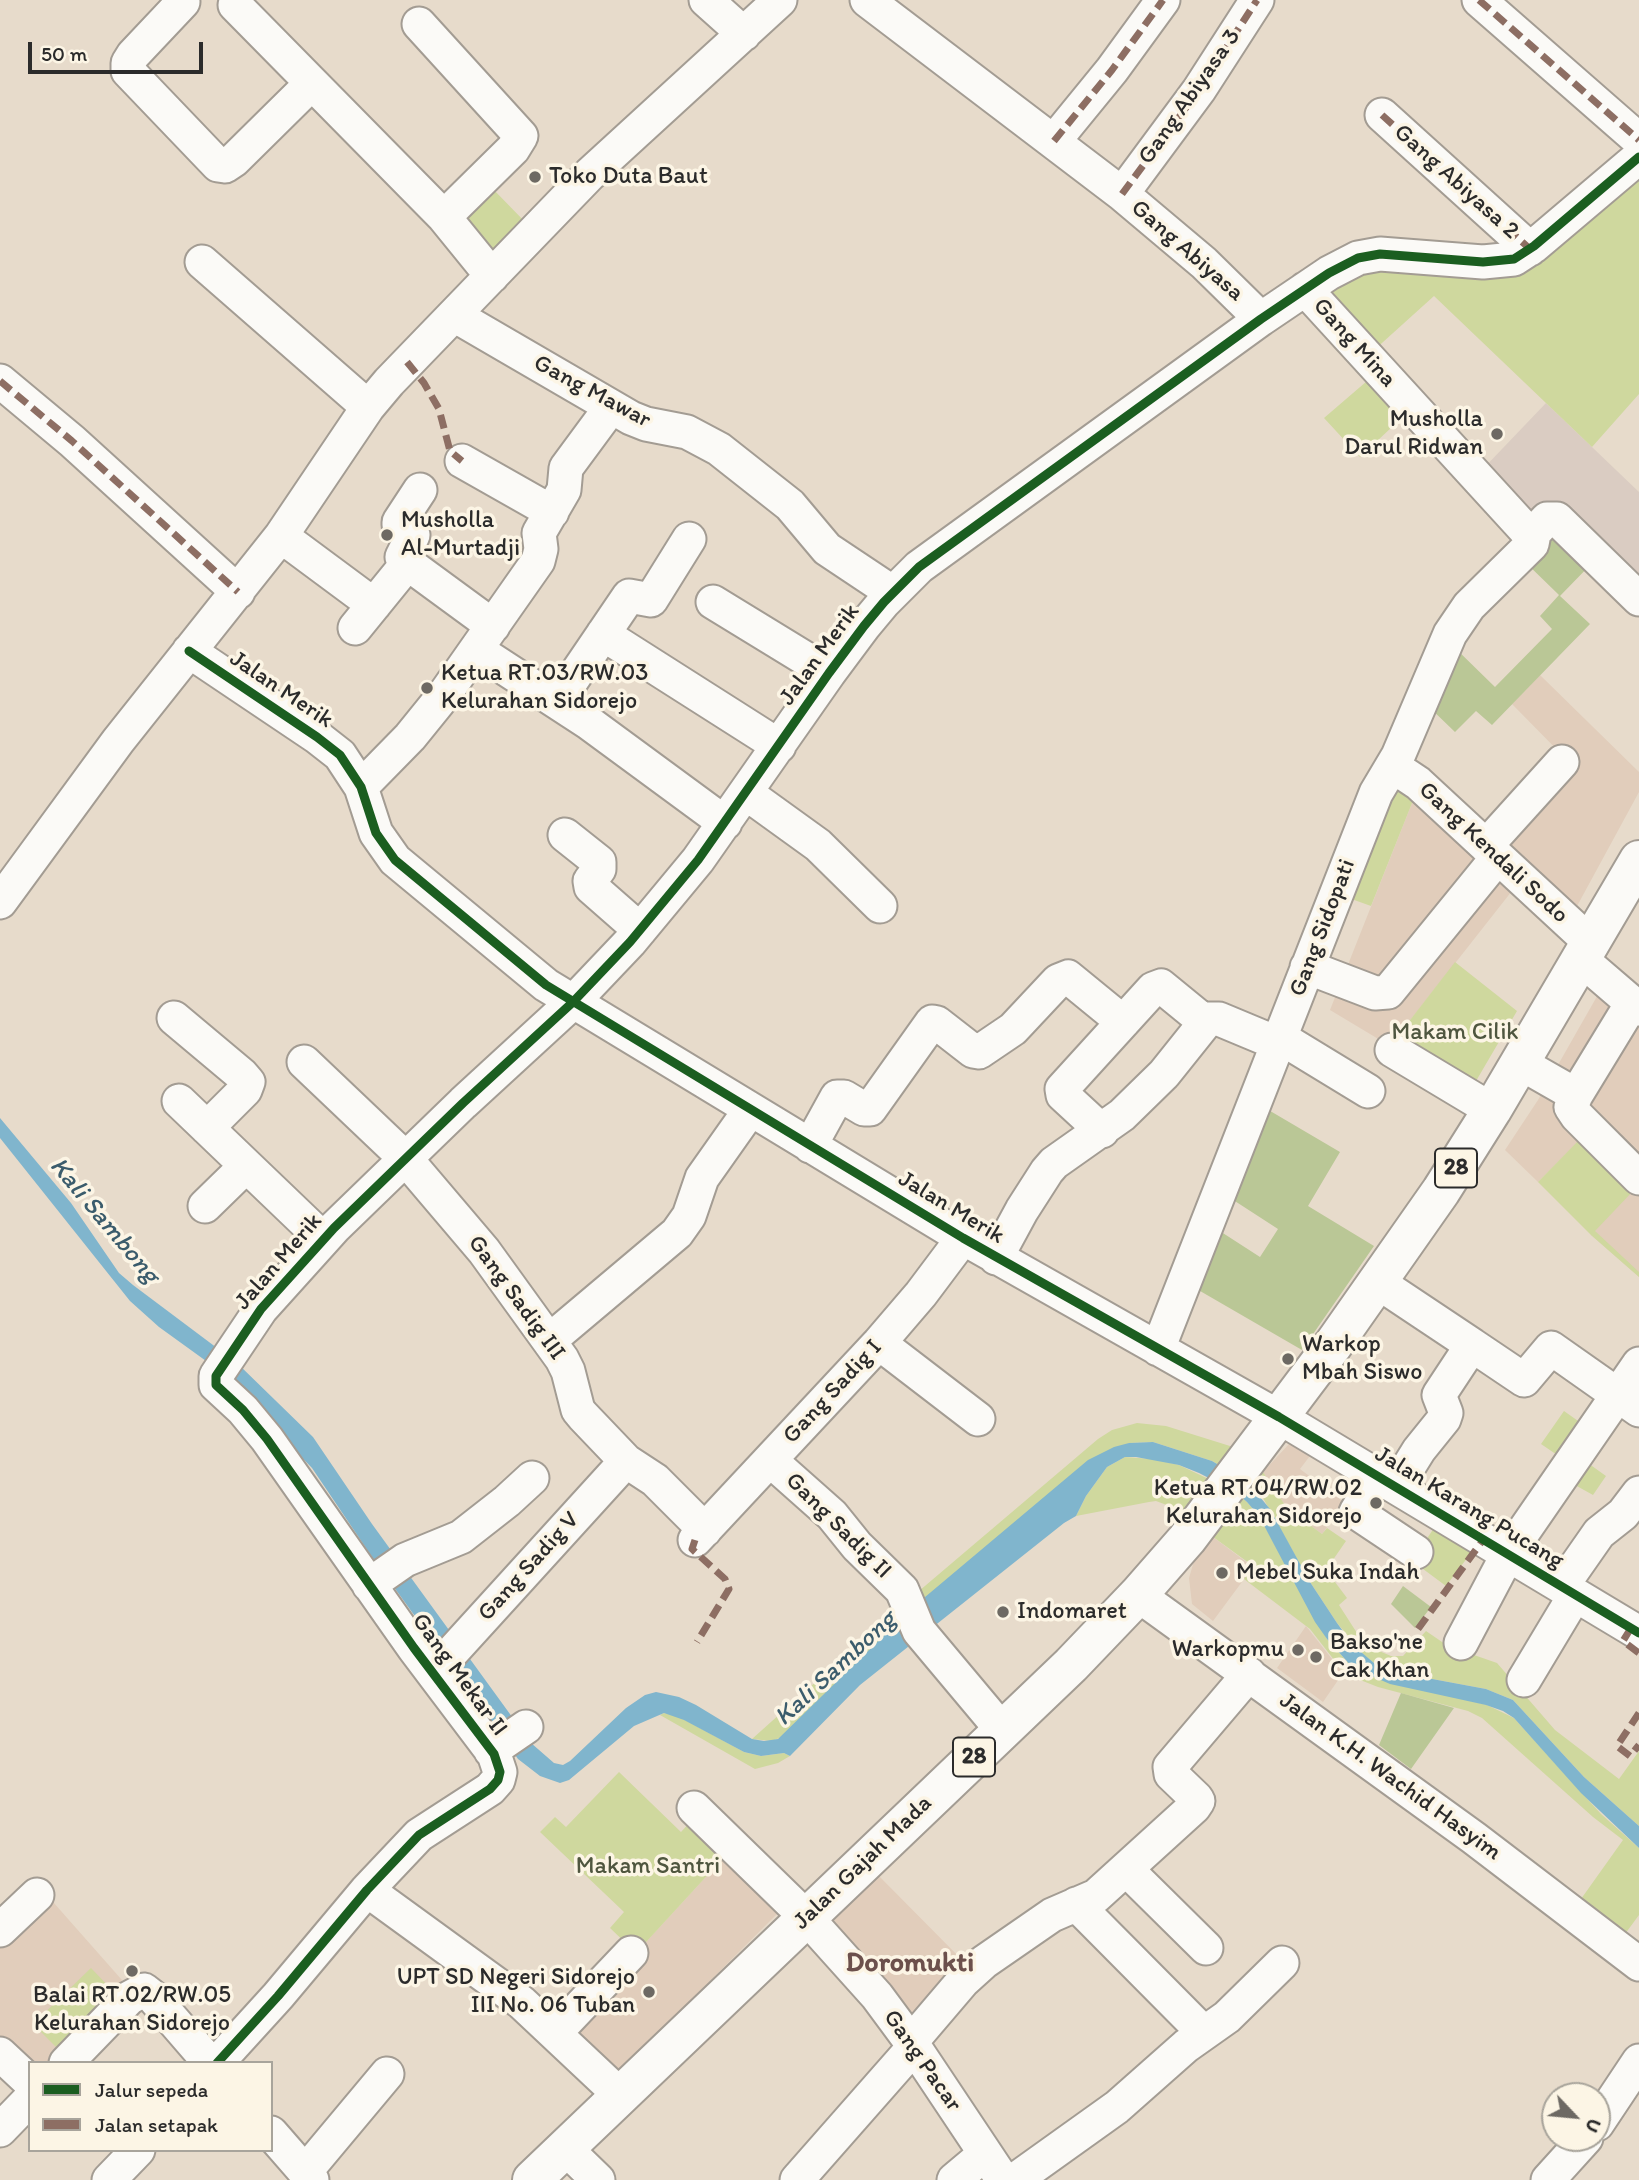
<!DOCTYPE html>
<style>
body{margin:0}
#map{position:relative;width:1639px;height:2180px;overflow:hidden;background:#e7dbcb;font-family:Itim,sans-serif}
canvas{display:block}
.legend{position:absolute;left:28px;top:2061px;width:245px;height:91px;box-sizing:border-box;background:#fcf5e5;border:2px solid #a8a49b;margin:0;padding:9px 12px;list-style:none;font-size:21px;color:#2b2b2b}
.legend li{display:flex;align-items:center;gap:14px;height:35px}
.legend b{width:35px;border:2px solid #a8a49b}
.north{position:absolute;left:1541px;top:2082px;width:70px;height:70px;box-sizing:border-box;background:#fcf5e5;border:2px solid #a8a49b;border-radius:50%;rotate:116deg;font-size:19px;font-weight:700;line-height:28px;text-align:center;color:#2b2b2b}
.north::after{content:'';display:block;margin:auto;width:24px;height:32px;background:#6d6963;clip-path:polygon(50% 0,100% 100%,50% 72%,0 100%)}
.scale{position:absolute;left:28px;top:42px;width:175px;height:32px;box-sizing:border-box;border:4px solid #2b2b2b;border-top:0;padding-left:9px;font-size:21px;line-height:24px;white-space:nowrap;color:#2b2b2b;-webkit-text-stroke:5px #fcf5e5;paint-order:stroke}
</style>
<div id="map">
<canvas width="1639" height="2180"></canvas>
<ul class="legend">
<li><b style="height:9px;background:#1b5e20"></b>Jalur sepeda</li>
<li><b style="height:9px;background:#8d6e63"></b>Jalan setapak</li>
</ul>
<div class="north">U</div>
<div class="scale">50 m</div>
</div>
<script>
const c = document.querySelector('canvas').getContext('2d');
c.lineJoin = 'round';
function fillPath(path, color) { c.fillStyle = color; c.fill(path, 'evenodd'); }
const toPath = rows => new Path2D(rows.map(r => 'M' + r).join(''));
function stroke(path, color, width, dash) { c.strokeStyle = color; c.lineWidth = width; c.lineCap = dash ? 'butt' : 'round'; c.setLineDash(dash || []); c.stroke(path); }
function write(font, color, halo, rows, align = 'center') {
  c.font = font + ' Itim,sans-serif'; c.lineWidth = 7; c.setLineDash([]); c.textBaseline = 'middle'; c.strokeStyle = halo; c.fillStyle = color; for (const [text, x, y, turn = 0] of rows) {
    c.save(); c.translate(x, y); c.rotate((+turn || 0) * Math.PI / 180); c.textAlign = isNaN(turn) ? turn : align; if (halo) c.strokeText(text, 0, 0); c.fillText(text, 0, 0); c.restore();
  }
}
fillPath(toPath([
 [1540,675,1639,772,1639,792,1570,919,1492,846,1568,761,1512,704],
 [1418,788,1519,882,1390,1046,1330,1010],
 [1604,984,1639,1013,1639,1277,1591,1235,1580,1140,1538,1182,1505,1150,1538,1100],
 [1289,1444,1316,1448,1300,1469,1345,1503,1322,1534,1287,1508,1263,1472],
 [1213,1537,1253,1567,1213,1621,1192,1604,1189,1578,1194,1561],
 [1306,1626,1343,1673,1323,1702,1277,1668],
 [727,1854,784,1907,613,2078,563,2032],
 [878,1875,969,1967,912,2028,824,1927],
 [46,1894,129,1988,54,2063,30,2063,0,2047,0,1936]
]), '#e1cdbb');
fillPath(toPath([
 [1546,403,1639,492,1639,591,1531,526,1481,471]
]), '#daccc2');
fillPath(toPath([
 [1639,173,1639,394,1592,447,1434,296,1372,352,1314,289,1350,267,1485,269],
 [492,188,528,225,494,260,457,222],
 [1374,375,1408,412,1360,457,1324,418],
 [1388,786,1418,788,1371,906,1343,896],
 [1455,962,1517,1011,1469,1093,1390,1046],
 [1580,1139,1634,1190,1595,1231,1639,1272,1639,1277,1591,1235,1538,1182],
 [1564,1411,1588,1428,1566,1461,1541,1444],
 [1137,1423,1166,1426,1230,1446,1263,1472,1287,1508,1322,1534,1327,1528,1346,1541,1326,1570,1347,1598,1339,1605,1357,1633,1372,1648,1391,1656,1403,1656,1426,1631,1445,1644,1485,1608,1495,1614,1474,1655,1497,1663,1555,1730,1619,1779,1639,1751,1639,1826,1584,1777,1513,1700,1486,1689,1400,1673,1374,1663,1364,1655,1337,1623,1310,1582,1263,1498,1241,1478,1212,1461,1153,1442,1129,1443,782,1737,772,1741,752,1739,879,1625,1098,1439,1112,1430],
 [1578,1456,1606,1476,1593,1495,1575,1485,1563,1504,1550,1497],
 [1125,1457,1153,1459,1179,1465,1234,1491,1247,1502,1259,1516,1327,1639,1353,1668,1365,1674,1487,1705,1514,1718,1601,1814,1639,1848,1639,1915,1625,1934,1581,1899,1623,1840,1593,1817,1482,1718,1468,1711,1378,1687,1345,1674,1310,1629,1244,1579,1253,1566,1172,1507,1156,1501,1149,1502,1076,1516,1086,1496,1107,1467],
 [1438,1522,1477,1545,1446,1586,1419,1566,1418,1552],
 [664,1713,676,1715,744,1752,761,1756,784,1753,790,1756,778,1763,755,1769,660,1715],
 [619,1772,681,1832,692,1820,727,1854,636,1953,610,1928,624,1912,540,1832,555,1817,566,1827],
 [91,1968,114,1992,57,2048,33,2024]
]), '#cfd89e');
fillPath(toPath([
 [1558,524,1595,560,1560,596,1590,624,1492,725,1476,711,1455,732,1427,705,1452,645,1495,687,1552,629,1540,616,1559,595,1523,560],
 [1260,1105,1340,1152,1308,1206,1374,1246,1302,1350,1188,1284,1212,1226,1260,1257,1278,1229,1224,1194],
 [1403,1586,1431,1607,1415,1628,1391,1604],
 [1401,1693,1454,1708,1411,1769,1379,1745]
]), '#bac796');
fillPath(toPath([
 [0,1118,71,1203,119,1273,133,1285,237,1363,313,1437,372,1524,531,1743,554,1763,563,1765,570,1761,626,1708,645,1695,656,1692,679,1697,696,1705,752,1739,764,1741,778,1739,912,1608,1088,1460,1114,1447,1129,1443,1153,1442,1212,1461,1241,1478,1255,1491,1270,1509,1310,1582,1337,1623,1354,1646,1374,1663,1400,1673,1486,1689,1513,1700,1584,1777,1639,1826,1639,1848,1581,1793,1514,1718,1503,1711,1486,1705,1390,1684,1353,1668,1327,1639,1315,1622,1259,1516,1247,1502,1234,1491,1199,1473,1179,1465,1136,1457,1125,1457,1107,1467,1086,1496,1076,1516,1064,1523,860,1685,790,1756,784,1753,761,1756,744,1752,684,1720,664,1713,634,1726,569,1780,560,1783,540,1776,518,1759,370,1554,312,1468,213,1366,159,1327,130,1301,0,1138]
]), '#80b5cd');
const minor = toPath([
 [706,0,744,34],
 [867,0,1122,194,1204,263,1261,319],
 [1479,0,1639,140],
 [183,2,133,55,128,63,128,71,218,165,225,166,234,160,312,83],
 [235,5,444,217,492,276],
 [419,24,521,136,513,149,444,217],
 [1382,115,1530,249],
 [1054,141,1112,70,1163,0],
 [1122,194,1199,90,1257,0],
 [202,262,368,407],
 [1305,289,1531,536,1547,519,1557,519,1639,599],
 [454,315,631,418,646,424,687,432,719,449,790,505,827,549,893,593],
 [0,381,72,441,238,592],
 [462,461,552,512],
 [420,490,399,522,399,525,413,535,402,557,403,560,493,626],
 [281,536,374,605],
 [713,602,829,673],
 [355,628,407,564],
 [603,634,779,746],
 [477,650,589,723,725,823],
 [189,651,317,737,340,755,361,787,376,833,395,860,546,985,963,1238,1279,1417,1639,1633],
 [557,702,629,596,651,600,689,539],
 [1391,769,1406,775,1418,783,1592,944],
 [361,787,410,737,444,695,538,561,541,549,539,533,564,490,566,468,611,407],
 [746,793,818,845,880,906],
 [565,835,599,862,599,869,590,881,591,887,640,930],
 [1486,846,1562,762],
 [0,902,118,741,281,536,368,407,389,382,590,174,780,0],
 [1582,960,1639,1009],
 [1307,967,1375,993,1388,992,1498,857],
 [1626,1013,1576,1095,1571,1107,1577,1116,1639,1178],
 [174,1018,242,1075,248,1082,245,1090,207,1128],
 [1281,1038,1368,1091],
 [1392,1050,1492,1110],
 [304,1062,405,1158,484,1251,562,1359,568,1371,578,1410,583,1416,626,1461,655,1480,705,1530],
 [1520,1063,1576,1095],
 [179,1101,323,1239],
 [1102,1131,1063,1095,1062,1089,1153,989,1161,986,1205,1022],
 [810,1146,837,1097,844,1097,864,1109,870,1109,932,1022,937,1023,973,1051,979,1052,1013,1029,1058,981,1068,977,1123,1022],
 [205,1206,246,1166],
 [996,1258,1022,1210,1047,1171,1054,1163,1122,1115,1164,1074,1208,1019,1219,1019,1279,1044],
 [1379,1283,1472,1345,1439,1395,1446,1413,1444,1419,1419,1450,1396,1487],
 [550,1340,677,1233,689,1216,702,1178,750,1110],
 [879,1343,978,1419],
 [1472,1345,1524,1380,1551,1348,1639,1410],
 [1158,1349,1376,793,1398,756,1450,634,1469,606,1532,544,1533,539,1531,536],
 [770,1460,832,1515,857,1546,902,1590,919,1631,1002,1730],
 [1378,1476,1356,1512,1416,1552],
 [695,1540,879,1343,921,1294,963,1238],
 [369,1585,405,1560,461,1537,507,1501,532,1478],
 [1562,1586,1599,1533,1623,1514,1639,1493],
 [1138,1595,1474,1838,1639,1964],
 [1461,1643,1508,1554,1639,1364],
 [433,1673,626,1461],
 [1524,1680,1575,1595],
 [491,1751,526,1727],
 [694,1808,807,1918,877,1996,911,2042,1003,2180],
 [1126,1869,1206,1948],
 [367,1890,521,2002,621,2096],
 [1076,1904,1204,2033],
 [0,1930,37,1895],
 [555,2033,631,1953],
 [911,2042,963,1981,984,1962,1052,1915,1096,1896,1194,1807,1198,1801,1196,1798,1171,1774,1170,1767,1249,1674],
 [0,2054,30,2082],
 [66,2063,129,1998,144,1990,153,1997,210,2063],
 [217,2063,278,1996,367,1890,419,1835,490,1789,498,1780,500,1772,494,1754,414,1648,267,1439,243,1410,216,1385,216,1376,261,1309,334,1228,463,1103,573,1002,630,942,698,860,829,673,864,626,884,602,919,567,1261,319,1329,273,1358,258,1380,254,1483,262,1514,259,1534,246,1639,157],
 [1597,2124,1639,2061],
 [0,2130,30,2099],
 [271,2133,312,2180],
 [565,2148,598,2180],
 [305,2172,387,2074],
 [109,2180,138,2150],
 [797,2180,914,2047],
 [954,2180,985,2154],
 [1015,2180,1117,2107,1186,2046,1227,2017,1282,1963],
 [1548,2180,1586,2138]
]);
const highway = toPath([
 [532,2180,1071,1665,1138,1595,1187,1539,1333,1345,1441,1191,1492,1110,1639,860]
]);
stroke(minor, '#a39c93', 37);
stroke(highway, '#a39c93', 42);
stroke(minor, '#fbfaf7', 33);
stroke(highway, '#fbfaf7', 38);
stroke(toPath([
 [1479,0,1639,140],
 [1382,115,1530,249],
 [1054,141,1112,70,1163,0],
 [1122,194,1199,90,1257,0],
 [407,362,424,383,439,409,450,451,462,461],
 [0,381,72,441,238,592],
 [695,1540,692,1549,725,1579,729,1589,697,1642],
 [1631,1628,1623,1641,1639,1653],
 [1418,1629,1483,1540],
 [1639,1713,1617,1746,1630,1756,1639,1745]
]), '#8d6e63', 7, [14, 7]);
stroke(toPath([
 [189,651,317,737,340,755,361,787,376,833,395,860,546,985,963,1238,1279,1417,1639,1633],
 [217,2063,278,1996,367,1890,419,1835,490,1789,498,1780,500,1772,494,1754,414,1648,267,1439,243,1410,216,1385,216,1376,261,1309,334,1228,463,1103,573,1002,630,942,698,860,829,673,864,626,884,602,919,567,1261,319,1329,273,1358,258,1380,254,1483,262,1514,259,1534,246,1639,157]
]), '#1b5e20', 9);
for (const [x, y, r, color] of [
 [535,177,7,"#6d6963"],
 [1497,434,7,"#6d6963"],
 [387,535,7,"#6d6963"],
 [427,688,7,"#6d6963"],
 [1288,1359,7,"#6d6963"],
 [1376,1503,7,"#6d6963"],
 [1222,1573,7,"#6d6963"],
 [1003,1612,7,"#6d6963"],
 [1298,1650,7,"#6d6963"],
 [1316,1657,7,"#6d6963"],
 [132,1971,7,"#6d6963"],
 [649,1992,7,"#6d6963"]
]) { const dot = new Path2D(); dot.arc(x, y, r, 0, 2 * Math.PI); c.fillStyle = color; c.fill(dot); stroke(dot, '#fcf5e5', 2.5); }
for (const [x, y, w] of [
 [1456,1168,42],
 [974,1757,42]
]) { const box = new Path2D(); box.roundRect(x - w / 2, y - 19.5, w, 39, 5); c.fillStyle = '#fcf5e5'; c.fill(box); stroke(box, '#2b2b2b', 2); }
write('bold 23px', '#2b2b2b', null, [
 ["28",1456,1168],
 ["28",974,1757]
]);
write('24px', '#2b2b2b', '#fcf5e5', [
 ["Gang Abiyasa 3",1190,97,-55],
 ["Gang Abiyasa 2",1456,182,42],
 ["Gang Abiyasa",1187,251,41],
 ["Gang Mina",1354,343,48],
 ["Gang Mawar",592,392,28],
 ["Jalan Merik",820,655,-54],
 ["Jalan Merik",281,690,34],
 ["Gang Kendali Sodo",1493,853,43],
 ["Gang Sidopati",1323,928,-69],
 ["Jalan Merik",951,1208,31],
 ["Jalan Merik",279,1262,-49],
 ["Gang Sadig III",516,1298,54],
 ["Gang Sadig I",833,1392,-47],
 ["Jalan Karang Pucang",1469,1508,31],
 ["Gang Sadig II",838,1526,45],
 ["Gang Sadig V",529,1567,-48],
 ["Gang Mekar II",459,1675,54],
 ["Jalan K.H. Wachid Hasyim",1390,1777,36],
 ["Jalan Gajah Mada",863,1863,-44],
 ["Gang Pacar",922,2061,55]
]);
write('24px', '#2b2b2b', '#fcf5e5', [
 ["Toko Duta Baut",549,177],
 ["Musholla",1483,420,"right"],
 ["Darul Ridwan",1483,448,"right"],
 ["Musholla",401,521],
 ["Al-Murtadji",401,549],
 ["Ketua RT.03/RW.03",441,674],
 ["Kelurahan Sidorejo",441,702],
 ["Warkop",1302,1345],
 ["Mbah Siswo",1302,1373],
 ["Ketua RT.04/RW.02",1362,1489,"right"],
 ["Kelurahan Sidorejo",1362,1517,"right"],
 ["Mebel Suka Indah",1236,1573],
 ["Indomaret",1017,1612],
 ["Bakso'ne",1330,1643],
 ["Cak Khan",1330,1671],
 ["Warkopmu",1284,1650,"right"],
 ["UPT SD Negeri Sidorejo",635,1978,"right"],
 ["III No. 06 Tuban",635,2006,"right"],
 ["Balai RT.02/RW.05",132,1996,"center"],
 ["Kelurahan Sidorejo",132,2024,"center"]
], 'left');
write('24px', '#4f563f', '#fcf5e5', [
 ["Makam Cilik",1455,1033],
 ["Makam Santri",648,1867]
]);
write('italic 26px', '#3b5c6c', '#fcf5e5', [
 ["Kali Sambong",104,1221,50],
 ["Kali Sambong",836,1669,-43]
]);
write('bold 28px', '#6c504c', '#fcf5e5', [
 ["Doromukti",910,1964]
]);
</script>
